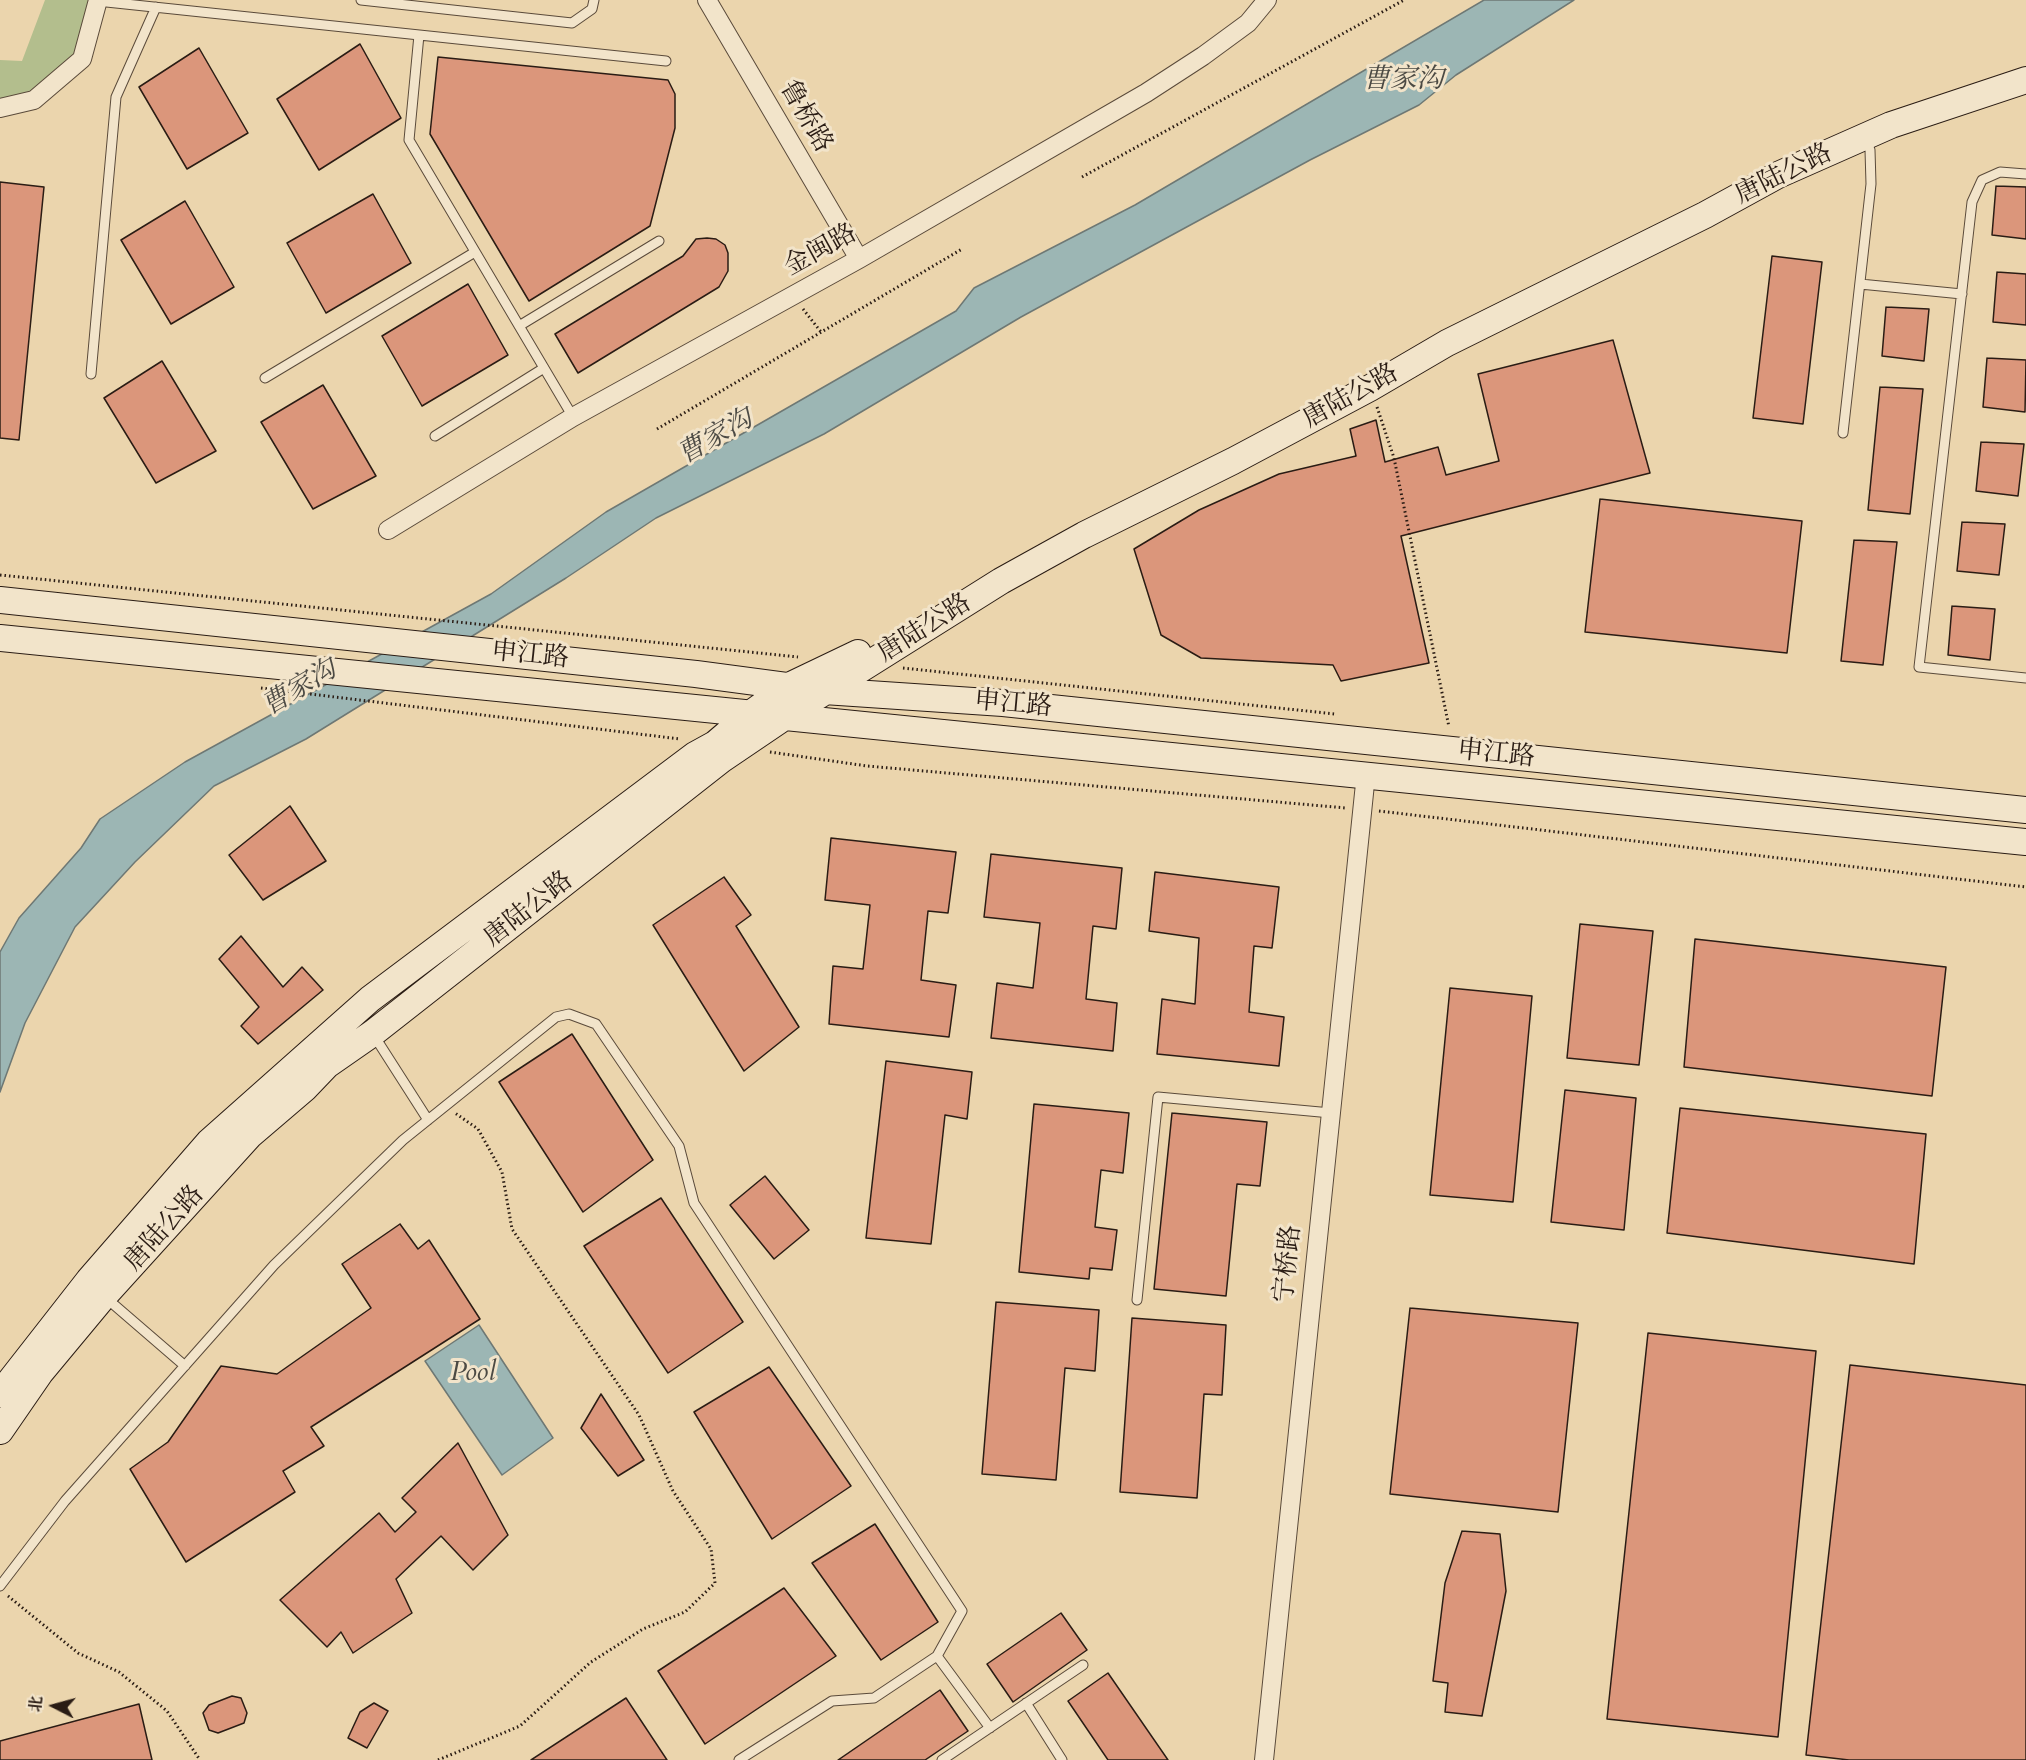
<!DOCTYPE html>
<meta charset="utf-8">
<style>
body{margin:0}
#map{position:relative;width:2026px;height:1760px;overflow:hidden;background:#ebd5ad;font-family:Cardo,"Noto Serif SC",serif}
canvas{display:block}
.north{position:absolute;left:24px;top:1676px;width:60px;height:60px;-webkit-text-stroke:4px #f2e4ca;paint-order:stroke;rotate:276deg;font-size:16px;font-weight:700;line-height:24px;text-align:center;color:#2a1c14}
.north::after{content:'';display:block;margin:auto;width:21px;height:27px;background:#2a1c14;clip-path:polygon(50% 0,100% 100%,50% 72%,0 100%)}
</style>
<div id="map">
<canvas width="2026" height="1760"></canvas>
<div class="north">北</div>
</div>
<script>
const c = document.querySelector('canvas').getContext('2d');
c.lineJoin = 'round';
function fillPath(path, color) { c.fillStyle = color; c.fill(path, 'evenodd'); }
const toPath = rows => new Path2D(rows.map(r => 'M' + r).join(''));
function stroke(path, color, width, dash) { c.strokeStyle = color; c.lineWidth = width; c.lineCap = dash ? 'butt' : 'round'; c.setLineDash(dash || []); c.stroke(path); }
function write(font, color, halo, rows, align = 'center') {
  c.font = font + ' Cardo,"Noto Serif SC",serif'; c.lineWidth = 6; c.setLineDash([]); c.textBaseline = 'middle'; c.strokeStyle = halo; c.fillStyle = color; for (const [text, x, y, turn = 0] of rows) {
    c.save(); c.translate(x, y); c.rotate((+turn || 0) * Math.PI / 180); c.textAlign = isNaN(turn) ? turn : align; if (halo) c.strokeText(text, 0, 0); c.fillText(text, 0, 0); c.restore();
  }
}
fillPath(toPath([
 [45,0,88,0,82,59,13,105,0,108,0,60,22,61]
]), '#b3be8d');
const water = toPath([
 [1484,0,1574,0,1456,75,1419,105,1310,160,1021,317,824,434,656,518,566,578,306,739,214,786,135,862,75,927,25,1023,0,1092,0,952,19,918,81,848,100,819,185,762,491,594,606,512,956,311,974,288,1135,205,1484,0],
 [479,1325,553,1438,502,1475,425,1361,479,1325]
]);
fillPath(water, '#9cb6b4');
stroke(water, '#6e7874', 1.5);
const building = toPath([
 [360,44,401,118,319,170,277,99,360,44],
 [199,48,248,133,187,169,139,87,199,48],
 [438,57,668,80,675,94,675,128,650,226,529,301,430,134,438,57],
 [0,182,44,187,19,440,0,438,0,182],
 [1996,186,2026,187,2026,239,1992,235,1996,186],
 [373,194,411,263,326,313,287,243,373,194],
 [185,201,234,287,171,324,121,240,185,201],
 [707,238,716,239,725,245,728,253,728,271,719,287,578,373,555,334,683,256,696,239,707,238],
 [1772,256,1822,262,1803,424,1753,418,1772,256],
 [1997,272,2026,274,2026,325,1993,322,1997,272],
 [468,284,508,355,422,406,382,336,468,284],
 [1886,307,1929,309,1924,361,1882,356,1886,307],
 [1613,340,1650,473,1401,536,1429,663,1341,681,1333,665,1201,658,1161,635,1134,549,1199,510,1279,474,1356,456,1350,429,1376,420,1385,462,1438,447,1446,475,1499,461,1478,374,1613,340],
 [1987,358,2026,360,2025,412,1983,407,1987,358],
 [162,361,216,451,156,483,104,398,162,361],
 [323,385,376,476,313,509,261,422,323,385],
 [1880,387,1923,389,1910,514,1868,510,1880,387],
 [1981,442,2024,444,2018,496,1976,491,1981,442],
 [1600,499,1802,521,1787,653,1585,632,1600,499],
 [1962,522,2005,524,1999,575,1957,571,1962,522],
 [1854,540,1897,542,1883,665,1841,661,1854,540],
 [1952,606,1995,609,1990,660,1948,655,1952,606],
 [290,806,326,861,263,900,229,855,290,806],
 [831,838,956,852,948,913,928,911,921,980,956,985,949,1037,829,1024,833,966,863,969,870,905,825,900,831,838],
 [991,854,1122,868,1116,929,1093,926,1086,999,1117,1003,1113,1051,991,1038,997,983,1033,988,1040,923,984,917,991,854],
 [1155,872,1279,887,1272,948,1254,946,1249,1012,1284,1017,1279,1066,1157,1054,1162,999,1195,1004,1199,938,1149,931,1155,872],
 [724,877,751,915,736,926,799,1027,744,1071,653,925,724,877],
 [1580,924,1653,931,1639,1065,1567,1058,1580,924],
 [241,936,283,987,302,967,323,990,258,1044,241,1026,259,1007,219,959,241,936],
 [1695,939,1946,967,1932,1096,1684,1067,1695,939],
 [1450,988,1532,996,1513,1202,1430,1195,1450,988],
 [572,1034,653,1160,583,1212,499,1082,572,1034],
 [886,1061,972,1072,967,1119,945,1115,931,1244,866,1238,886,1061],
 [1565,1090,1636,1098,1624,1230,1551,1222,1565,1090],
 [1034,1104,1129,1113,1123,1173,1101,1170,1095,1227,1117,1230,1112,1270,1090,1268,1089,1279,1019,1272,1034,1104],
 [1680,1108,1926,1134,1914,1264,1667,1233,1680,1108],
 [1172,1113,1267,1122,1260,1186,1237,1184,1226,1296,1154,1289,1172,1113],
 [765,1176,809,1230,774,1259,730,1205,765,1176],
 [661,1198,743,1322,668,1373,584,1246,661,1198],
 [400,1224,418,1249,429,1240,480,1319,311,1427,324,1446,283,1471,295,1492,186,1562,130,1469,168,1442,221,1366,277,1374,371,1308,342,1264,400,1224],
 [996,1302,1099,1310,1095,1371,1065,1368,1056,1480,982,1474,996,1302],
 [1410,1308,1578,1323,1558,1512,1390,1494,1410,1308],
 [1132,1318,1226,1325,1222,1395,1204,1394,1197,1498,1120,1492,1132,1318],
 [1648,1333,1816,1351,1778,1737,1607,1719,1648,1333],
 [1850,1365,2026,1385,2026,1760,1849,1760,1806,1755,1850,1365],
 [769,1367,851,1486,772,1539,694,1412,769,1367],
 [601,1394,644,1460,618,1476,581,1428,601,1394],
 [458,1443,508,1535,473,1570,441,1536,396,1579,412,1613,353,1653,341,1632,327,1647,280,1600,379,1513,395,1532,416,1512,402,1498,458,1443],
 [875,1524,938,1622,881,1660,812,1563,875,1524],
 [1462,1531,1500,1534,1506,1591,1482,1716,1445,1712,1448,1683,1433,1681,1445,1583,1462,1531],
 [784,1588,836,1656,705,1744,658,1671,784,1588],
 [1061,1613,1087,1650,1013,1702,987,1664,1061,1613],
 [1108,1673,1168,1760,1108,1760,1068,1701,1108,1673],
 [940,1690,968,1731,925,1760,838,1760,940,1690],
 [232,1696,241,1698,247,1713,244,1723,218,1733,209,1730,203,1713,209,1705,232,1696],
 [626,1698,667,1760,531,1760,626,1698],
 [374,1703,388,1711,367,1748,348,1738,360,1712,374,1703],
 [139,1704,152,1760,0,1760,0,1741,139,1704]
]);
fillPath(building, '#db967b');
stroke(building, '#2a1c14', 1.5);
const lane = toPath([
 [361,0,572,23,592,9,594,0],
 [97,1,666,61],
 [419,35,409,140,573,417],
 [2026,174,2000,172,1982,180,1972,202,1919,667,2026,678],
 [1860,284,1962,294],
 [519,326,659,241],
 [91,374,116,97,156,7],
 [265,378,475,252],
 [1843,433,1871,184,1870,150,1865,138],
 [435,436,544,368],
 [373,1034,428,1120],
 [105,1297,185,1366],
 [1137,1300,1158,1097,1331,1113],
 [0,1586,65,1501,274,1265,403,1140,556,1017,569,1014,596,1024,679,1146,694,1203,962,1611,937,1656,874,1698,832,1701,739,1760],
 [937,1656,990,1728],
 [1026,1703,1062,1760],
 [942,1760,1083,1665]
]);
const street = toPath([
 [707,0,859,259],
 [0,108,34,100,82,59,98,0],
 [388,530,573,417,859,259,1146,93,1203,56,1248,23,1267,0],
 [1264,1760,1366,774]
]);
const secondary = toPath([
 [0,600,696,674,824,691,1003,703,2026,810],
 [0,638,2026,842],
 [0,1394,89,1280,209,1142,370,999,695,755,715,744,750,714,789,686,858,653],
 [0,1431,40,1373,104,1296,250,1135,305,1088,327,1065,373,1033,721,760,783,718,1001,581,1084,535,1233,461,1370,388,1447,343,1705,215,1778,175,1891,125,2026,80]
]);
stroke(lane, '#5a4a3a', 11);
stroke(street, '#5a4a3a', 20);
stroke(secondary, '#2a1c14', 28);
stroke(toPath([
 [1082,177,1404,0],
 [803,309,821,332],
 [1377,407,1394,458,1449,727],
 [657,429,962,249],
 [0,575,798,657],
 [903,668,1335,714],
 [261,688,680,739],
 [770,752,867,766,1346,808],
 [1379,811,2026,887],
 [8,1596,78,1653,119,1672,167,1711,200,1760],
 [438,1760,520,1726,591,1662,643,1629,685,1612,715,1583,711,1549,673,1491,639,1415,512,1229,502,1172,478,1129,455,1113]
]), '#2a1c14', 3, [1.5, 3]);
stroke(lane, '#f2e4ca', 9);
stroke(street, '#f2e4ca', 18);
stroke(secondary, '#f2e4ca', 26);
write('26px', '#2a1c14', '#f2e4ca', [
 ["鲁桥路",805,117,60],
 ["唐陆公路",1784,175,-26],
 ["金闽路",821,251,-29],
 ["唐陆公路",1351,397,-29],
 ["唐陆公路",925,629,-32],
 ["申江路",530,656,6],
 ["申江路",1013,705,5],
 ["申江路",1496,755,6],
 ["唐陆公路",529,910,-38],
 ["唐陆公路",165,1229,-48],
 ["宁桥路",1289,1264,-84]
]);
write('italic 27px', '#4c4a44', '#f2e4ca', [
 ["曹家沟",1403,81],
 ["曹家沟",716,438,-30],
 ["曹家沟",300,689,-31],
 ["Pool",473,1374]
]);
</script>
